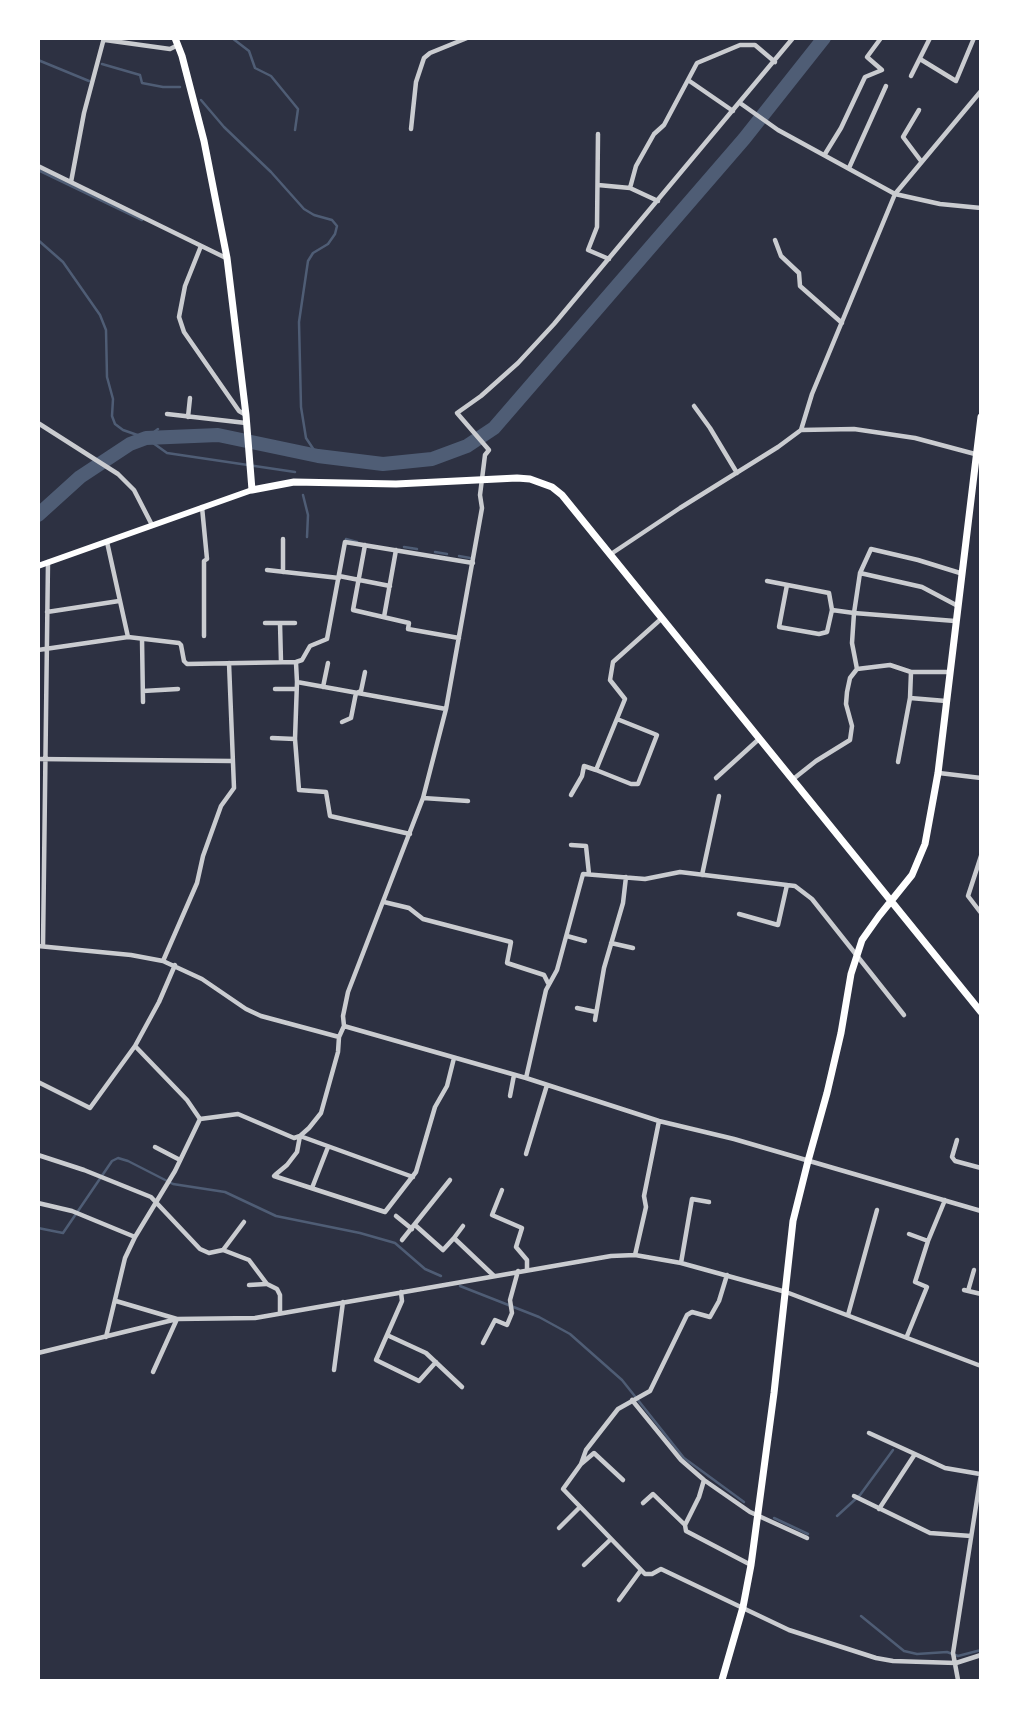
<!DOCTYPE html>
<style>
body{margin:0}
#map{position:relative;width:1019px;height:1719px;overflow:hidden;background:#2d3142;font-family:Arial,sans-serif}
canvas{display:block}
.frame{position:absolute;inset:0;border:40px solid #fff;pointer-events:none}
</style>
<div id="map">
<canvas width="1019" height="1719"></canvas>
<div class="frame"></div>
</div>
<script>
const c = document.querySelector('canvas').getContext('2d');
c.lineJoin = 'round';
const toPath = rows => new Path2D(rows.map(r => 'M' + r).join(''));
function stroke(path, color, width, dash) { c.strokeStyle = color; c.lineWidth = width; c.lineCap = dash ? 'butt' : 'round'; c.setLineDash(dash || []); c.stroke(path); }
stroke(toPath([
 [232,38,249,51,255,68,271,76,298,109,295,130],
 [38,60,89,81],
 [102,64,140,75,142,83,163,87,180,87],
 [201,100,224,127,271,172,304,209,314,215,332,220,337,226,335,234,328,244,313,253,308,261,299,322,301,407,306,438,318,456],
 [38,170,142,220],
 [38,240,63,262,100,315,106,330,107,377,113,399,112,416,115,424,123,430,146,438],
 [158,429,146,438,167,453,295,472],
 [303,495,308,515,307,537],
 [346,539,357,542],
 [404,547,417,549],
 [435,552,447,554],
 [459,556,470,558],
 [38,1228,63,1233,112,1161,118,1158,128,1161,173,1184,225,1192,276,1216,360,1233,395,1243,425,1269,441,1276],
 [460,1286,539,1317,570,1334,622,1380,684,1458,744,1502],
 [837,1516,860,1495,893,1450],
 [774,1518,808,1534],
 [861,1616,904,1651,917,1654,947,1652,958,1656,981,1650]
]), '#4f5d75', 2.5);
stroke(toPath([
 [38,515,80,477,130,444,146,438,218,435,318,456,383,464,432,459,467,446,494,428,744,139,824,38]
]), '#4f5d75', 14);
stroke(toPath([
 [105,40,170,49,178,45],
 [920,59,956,81,974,38],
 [911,76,930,38],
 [688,80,733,111],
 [740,103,778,130,895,194,940,204,981,208],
 [919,110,903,137,921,161],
 [411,129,416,82,424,58,430,53,467,38],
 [598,134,597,227,588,250,609,259],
 [825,154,841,128,865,77,882,70,867,57,881,38],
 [38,166,226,258],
 [849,168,886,86],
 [71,182,84,113,104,38],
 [598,185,630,188,658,201],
 [630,188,636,166,654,134,664,125,697,63,740,45,755,45,775,62],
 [775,240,781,256,799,273,800,286,842,323],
 [201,246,185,286,179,317,184,332,239,411,246,415],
 [694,406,710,428,737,473],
 [167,414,246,423],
 [188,417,190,398],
 [38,423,118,474,134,490,152,525],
 [801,430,854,429,915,438,975,454],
 [202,507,207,559,204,561,204,636],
 [283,539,283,572],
 [107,542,128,637],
 [365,545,353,610,409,623,408,629,459,638],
 [611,554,680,508,778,447,801,430,812,394,895,194,981,91],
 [267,570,339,578],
 [860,573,922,587,956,605],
 [339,576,390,586],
 [767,581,829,593,832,610,854,613,955,621],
 [787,585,779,627,819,634,827,632,832,610],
 [47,612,119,601],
 [384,617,396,550],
 [265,623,295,623],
 [280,623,281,662],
 [142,639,143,702],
 [38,650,128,637,179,643,181,645,184,661,187,664,296,662,302,660,310,646,327,639,345,542,473,563],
 [296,663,297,682,446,709],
 [857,669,852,643,854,613,860,573,871,549,918,560,960,573],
 [911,672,910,698,946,701],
 [297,682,295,739,299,790,326,792,330,816,410,834],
 [323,687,328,663],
 [275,689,296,689],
 [143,691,178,689],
 [342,722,351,718,356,693,361,691,365,672],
 [272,738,295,739],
 [38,759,232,761],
 [898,762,910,698],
 [596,770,631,784,638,784,657,735,617,719],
 [939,773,981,778],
 [716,778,759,739],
 [792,780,816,761,850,740,852,726,846,704,847,692,850,678,857,669,890,665,911,672,949,672],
 [571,795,582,776,584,766,596,770,625,699,610,680,613,662,661,619],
 [423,798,468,801],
 [571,845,586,846,589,874],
 [981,856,968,896,981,913],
 [702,875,719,796],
 [384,902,409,908,423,919,511,942,507,963,544,975,548,983],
 [739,914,778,925,787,885],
 [567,936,585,941],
 [611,943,633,948],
 [38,946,131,955,163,961,202,979,246,1009,261,1016,339,1037],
 [43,946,48,562],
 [163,961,197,883,203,856,221,806,234,788,229,663],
 [577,1008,596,1012],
 [595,1020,604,968,623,903,626,877],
 [344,1026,526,1078,659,1121,734,1139,981,1211],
 [135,1046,187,1100,200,1119],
 [526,1078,546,990,557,970,583,874,645,879,680,872,795,886,812,899,904,1015],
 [38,1082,90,1108,135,1046,159,1002,175,965],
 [510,1096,514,1075],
 [200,1119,238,1114,294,1138,300,1136,309,1128,321,1113,338,1052,339,1037,344,1026,343,1016,348,992,423,798,446,709,482,508,480,495,485,455,489,450,457,413,481,396,518,363,554,324,793,38],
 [957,1140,952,1157,955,1161,981,1168],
 [155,1147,180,1160],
 [526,1154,547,1085],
 [38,1155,84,1170,151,1197,200,1249,209,1253,223,1250,244,1222],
 [275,1175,287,1165,297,1152,300,1136,413,1177],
 [274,1176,385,1212,416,1172,435,1107,447,1086,454,1058],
 [312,1188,328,1147],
 [502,1190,492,1215,522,1228,516,1247,527,1260,527,1270],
 [38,1203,72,1211,135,1237],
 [396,1216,412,1229],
 [415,1225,443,1250,454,1238,494,1276],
 [909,1234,928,1241],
 [454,1238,463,1226],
 [402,1240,450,1180],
 [223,1250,249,1260,267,1284,277,1289,280,1295,280,1312],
 [635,1255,646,1207,644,1196,659,1121],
 [681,1263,692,1199,709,1202],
 [727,1275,719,1301,710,1317,692,1312,687,1315,650,1391,618,1409,586,1450,581,1464,563,1489,645,1574,652,1574,661,1569,789,1630,876,1658,893,1661,956,1663,981,1655],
 [249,1285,266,1284],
 [964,1290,981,1294],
 [968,1291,974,1270],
 [401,1292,402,1301,376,1360,419,1381,436,1362],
 [116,1301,177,1319,153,1372],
 [848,1315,877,1210],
 [387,1335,426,1353,462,1387],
 [907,1336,927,1287,915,1282,928,1241,945,1200],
 [106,1337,125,1258,135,1237,175,1171,200,1119],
 [483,1343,495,1320,507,1325,512,1313,510,1300,518,1271],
 [38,1353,177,1319,255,1318,611,1256,635,1255,681,1263,786,1292,981,1366],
 [334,1370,343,1302],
 [632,1400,681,1460,704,1480,750,1512,807,1538],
 [869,1433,915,1454],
 [581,1464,594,1453,623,1480],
 [854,1496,930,1533,971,1536],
 [643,1503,653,1494,685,1525,686,1531,751,1565],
 [879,1509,915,1454,945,1468,980,1474],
 [685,1525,699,1497,704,1480],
 [559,1528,580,1507],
 [584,1565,611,1539],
 [619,1600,641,1570],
 [958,1680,953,1653,981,1474]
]), '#caccd0', 4.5);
stroke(toPath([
 [38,566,252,490]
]), '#fff', 6);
stroke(toPath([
 [175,38,182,56,204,141,227,258,246,415,252,490,294,482,396,484,517,478,530,479,552,487,562,495,981,1012],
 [722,1680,743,1607,751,1565,774,1393,793,1221,808,1161,827,1093,841,1033,851,974,862,940,879,916,912,875,925,844,938,773,981,417]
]), '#fff', 7);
</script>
